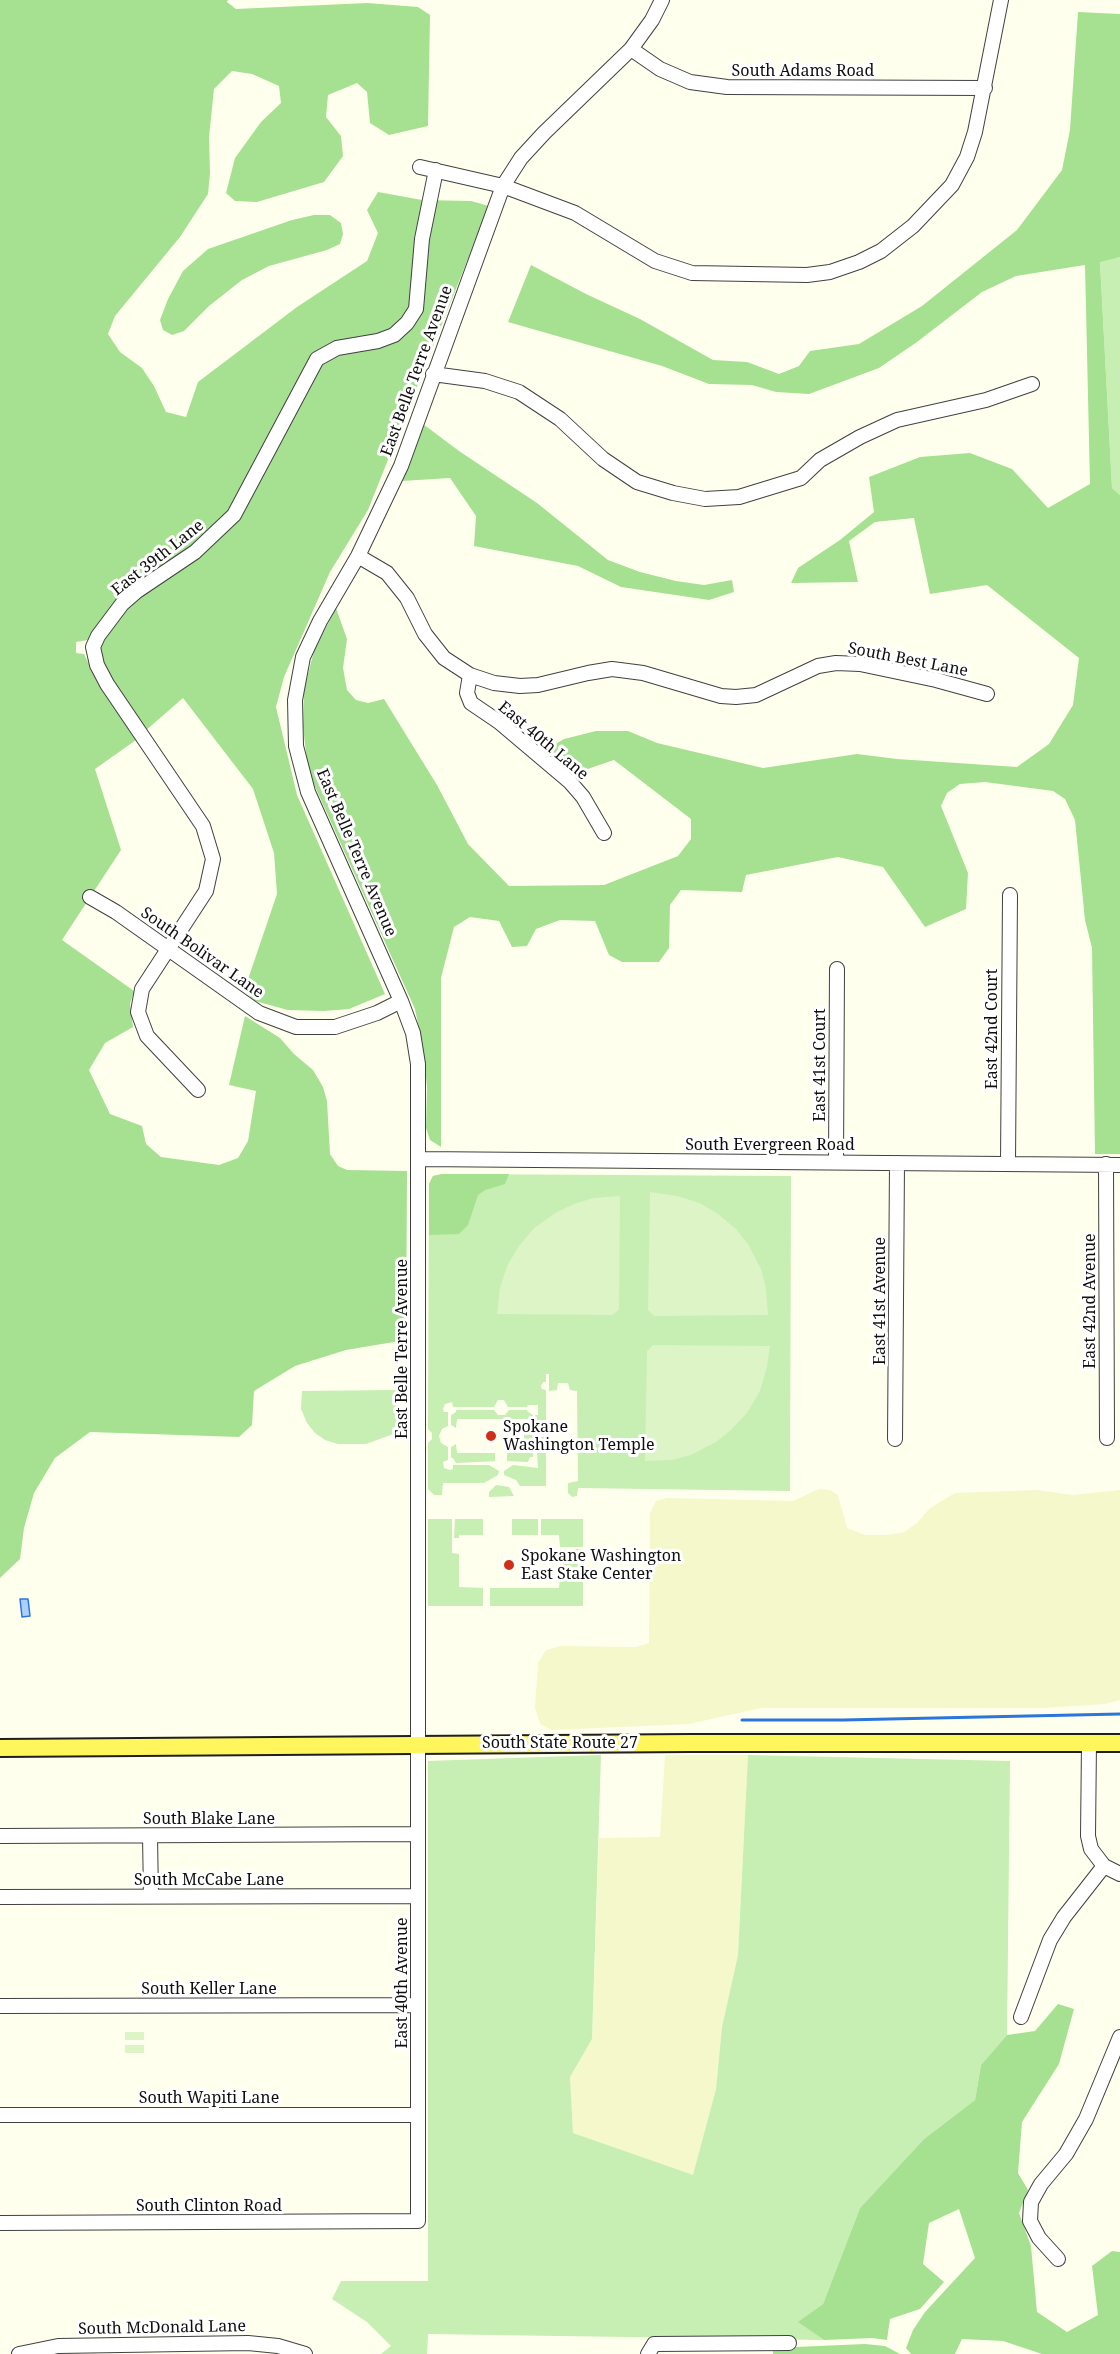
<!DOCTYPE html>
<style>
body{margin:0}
canvas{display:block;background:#ffe}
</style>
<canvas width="1120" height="2354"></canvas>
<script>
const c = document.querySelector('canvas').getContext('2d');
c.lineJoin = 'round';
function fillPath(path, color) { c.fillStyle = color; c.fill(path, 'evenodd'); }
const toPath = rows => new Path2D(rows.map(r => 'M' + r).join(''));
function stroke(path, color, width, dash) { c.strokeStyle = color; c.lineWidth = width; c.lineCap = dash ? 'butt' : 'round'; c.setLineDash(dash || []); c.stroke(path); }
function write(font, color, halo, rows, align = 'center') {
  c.font = font + ' "Noto Serif",serif'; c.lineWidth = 6; c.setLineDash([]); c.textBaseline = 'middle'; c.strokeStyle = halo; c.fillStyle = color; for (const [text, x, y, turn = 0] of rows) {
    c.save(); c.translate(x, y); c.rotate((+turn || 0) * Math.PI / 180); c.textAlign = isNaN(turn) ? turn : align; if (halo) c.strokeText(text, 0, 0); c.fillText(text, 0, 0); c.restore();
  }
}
fillPath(toPath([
 [819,1489,830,1490,838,1495,847,1528,865,1535,888,1535,904,1532,917,1523,930,1508,955,1493,1037,1490,1072,1495,1120,1490,1120,1700,1105,1704,1044,1708,761,1708,689,1724,552,1730,540,1724,535,1708,538,1663,546,1650,561,1646,636,1647,649,1643,650,1513,656,1501,667,1498,793,1501],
 [665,1755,748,1755,738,1955,722,2027,716,2089,693,2176,573,2133,570,2077,592,2039,599,1838,660,1837]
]), '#f4f8cb');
fillPath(toPath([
 [1120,257,1120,495,1112,488,1100,261],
 [442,1174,791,1176,790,1491,578,1488,577,1496,572,1497,568,1493,568,1483,578,1481,577,1391,570,1390,568,1383,558,1383,557,1390,549,1391,549,1374,546,1374,546,1382,543,1382,541,1386,542,1389,546,1390,546,1435,536,1435,535,1415,538,1415,538,1405,528,1405,527,1407,508,1407,504,1400,498,1400,494,1407,453,1407,452,1402,445,1404,443,1409,444,1412,448,1412,448,1426,442,1429,439,1436,441,1443,448,1447,448,1460,443,1462,444,1468,450,1470,453,1469,453,1465,489,1465,499,1471,498,1475,484,1483,443,1483,442,1495,434,1495,428,1489,428,1443,432,1439,432,1433,428,1429,429,1184,433,1176],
 [396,1390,396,1433,366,1444,338,1444,325,1440,315,1433,307,1423,301,1409,302,1391],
 [456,1410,494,1410,498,1415,505,1415,509,1410,527,1410,528,1412,533,1415,533,1457,530,1457,528,1462,504,1461,507,1461,507,1453,529,1453,529,1442,524,1442,524,1430,529,1430,528,1419,457,1419,456,1428,451,1425,451,1415,456,1412],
 [536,1437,546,1437,546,1486,520,1486,516,1480,504,1475,504,1471,513,1465,538,1468],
 [456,1444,457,1453,495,1453,495,1461,499,1461,456,1463,453,1458,451,1458,451,1447],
 [496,1485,509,1487,514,1496,489,1497,489,1492],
 [428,1519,452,1519,452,1553,459,1554,459,1587,483,1588,483,1606,428,1606],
 [455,1519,483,1519,483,1535,459,1535,459,1538,454,1538],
 [512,1519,538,1519,538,1535,512,1535],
 [541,1519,583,1519,583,1547,560,1547,559,1535,541,1535],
 [560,1549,583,1549,583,1575,560,1575],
 [560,1578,583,1578,583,1606,490,1606,490,1588,559,1588],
 [601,1755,592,2039,570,2077,573,2133,693,2175,716,2089,722,2027,738,1955,748,1755,1010,1761,1007,2035,981,2065,975,2100,924,2139,860,2208,823,2304,799,2322,824,2340,428,2334,427,2354,381,2354,391,2346,367,2322,332,2299,341,2281,428,2281,428,1761]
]), '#c7eeb3');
fillPath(toPath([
 [0,0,228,0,227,2,236,9,367,3,418,7,430,15,428,126,389,135,370,123,367,92,357,83,328,95,326,117,341,136,343,156,324,182,257,202,235,201,226,193,235,158,261,122,281,103,279,86,252,74,232,71,214,89,209,137,210,173,208,194,180,237,115,316,108,334,120,352,142,368,154,386,166,412,186,417,198,382,297,307,367,261,378,233,367,210,378,192,422,200,471,201,489,206,368,510,330,572,284,677,276,707,297,795,385,994,349,1009,324,1011,288,1010,255,1001,244,991,277,894,274,853,253,789,183,698,144,732,101,666,94,635,88,640,76,642,76,653,84,654,96,679,136,740,95,769,121,850,62,940,134,991,130,1004,133,1027,105,1043,89,1070,110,1114,142,1126,146,1144,161,1157,219,1165,238,1158,248,1141,256,1091,229,1085,245,1016,280,1038,294,1054,313,1070,323,1087,327,1101,330,1154,338,1166,347,1170,407,1171,406,1340,346,1350,295,1366,254,1391,252,1425,239,1437,90,1432,55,1458,34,1493,24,1528,20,1559,0,1578],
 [1078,12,1120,14,1120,257,1100,262,1112,488,1120,495,1120,1154,1095,1154,1092,948,1085,920,1075,820,1065,799,1053,791,985,782,960,784,947,793,941,806,968,873,966,909,925,927,883,867,838,857,746,875,742,892,681,890,670,905,669,948,659,962,622,962,609,955,595,921,560,920,536,929,527,946,512,947,499,921,470,917,454,927,441,978,441,1147,430,1140,426,1128,427,1087,423,1048,415,1009,308,771,303,726,304,690,314,651,336,608,347,639,343,668,347,690,356,700,368,703,384,699,437,785,468,844,509,886,604,885,678,856,691,839,691,819,614,760,573,774,545,750,564,739,596,731,628,731,657,743,763,768,857,754,897,759,1017,767,1049,744,1073,705,1079,658,987,585,930,594,914,518,875,522,849,541,858,582,791,583,798,568,840,540,874,512,869,477,920,457,970,453,1012,469,1048,508,1090,484,1085,265,1016,276,982,292,917,342,879,368,809,394,776,392,752,385,709,384,662,366,508,322,531,265,586,294,640,319,713,360,747,362,779,374,799,366,810,351,859,344,922,306,1017,230,1062,170,1070,130],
 [314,215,330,215,341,223,343,234,340,244,327,250,269,266,242,280,209,306,184,331,172,335,163,330,160,320,168,299,183,271,208,249,292,220],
 [423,424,459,451,537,503,608,560,640,572,676,581,704,585,732,580,734,592,709,600,621,587,578,566,474,546,476,516,450,478,402,481],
 [442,1174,509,1174,505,1184,485,1190,478,1195,468,1225,459,1234,429,1235,429,1184,433,1176],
 [1058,2004,1074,2009,1059,2064,1022,2122,1018,2173,1028,2190,1019,2213,1031,2246,1037,2312,1067,2332,1098,2315,1092,2266,1112,2251,1120,2252,1120,2354,1042,2354,1003,2341,962,2339,955,2354,911,2354,906,2348,913,2330,925,2312,975,2258,959,2209,929,2223,923,2264,944,2282,920,2309,890,2319,887,2340,872,2338,824,2340,798,2322,823,2304,860,2208,924,2139,975,2100,981,2065,1007,2035,1035,2031],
 [865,2344,885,2346,900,2354,773,2354,773,2348]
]), '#a6e191');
fillPath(toPath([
 [650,1192,677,1196,700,1203,718,1214,736,1229,748,1244,761,1269,766,1288,768,1315,654,1316,648,1310],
 [620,1196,619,1310,612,1315,497,1314,500,1287,508,1264,519,1246,534,1228,557,1212,574,1204,593,1198],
 [653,1345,770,1346,767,1367,760,1391,747,1413,731,1430,716,1442,691,1455,672,1460,645,1461,647,1351],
 [125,2032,144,2032,144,2040,125,2040],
 [125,2045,144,2045,144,2053,125,2053]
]), '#dcf4c6');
const water = toPath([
 [20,1599,28,1599,30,1616,22,1617,20,1599]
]);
fillPath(water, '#acd0fd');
stroke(water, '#2c75dc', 1.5);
stroke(toPath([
 [742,1720,843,1720,1120,1714]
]), '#2c75dc', 3);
const minor = toPath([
 [631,49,660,69,690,82,727,87,985,88],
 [420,167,503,186,575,213,655,261,692,273,807,275,830,272,859,262,881,251,913,226,952,185,967,157,975,132,1001,0],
 [433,374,485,381,519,392,560,419,603,459,637,482,673,493,705,499,739,497,801,478,820,460,860,437,897,420,986,400,1032,384],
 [358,556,387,573,407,598,425,634,444,658,470,675,494,683,520,686,538,685,588,673,612,669,643,673,721,696,736,697,756,695,818,666,836,663,860,664,936,680,987,694],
 [470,675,467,693,471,703,499,722,570,782,583,797,604,833],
 [90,897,116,912,259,1013,296,1027,335,1027,377,1013,401,1001],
 [198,1090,147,1036,138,1012,142,989,206,891,213,859,203,826,107,684,97,665,93,647,98,636,122,604,137,591,195,552,234,515,317,359,337,348,378,341,394,335,407,323,416,309,422,239,436,170],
 [419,1159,1120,1165],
 [836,1162,837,969],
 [1008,1163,1010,895],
 [1106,1164,1107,1438],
 [895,1439,897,1163],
 [1089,1743,1088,1836,1091,1849,1104,1866,1120,1874],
 [0,1836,418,1834],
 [150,1836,151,1896],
 [0,1897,418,1896],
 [0,2006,418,2005],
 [1021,2017,1050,1940,1064,1917,1104,1866],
 [0,2115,418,2115],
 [0,2223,418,2221,418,1064,413,1033,401,1001,308,792,296,746,295,700,303,657,320,621,358,556,401,466,503,186,521,158,544,133,631,49,652,20,662,0],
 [1058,2259,1039,2238,1030,2221,1031,2202,1041,2184,1066,2154,1086,2119,1120,2037],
 [19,2354,58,2346,248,2343,278,2346,305,2354],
 [648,2354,654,2344,789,2343]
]);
const major = toPath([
 [0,1748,690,1743,1120,1743]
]);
stroke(minor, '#414141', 16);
stroke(major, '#1f1f1f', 20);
stroke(minor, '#fff', 14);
stroke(major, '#fff65e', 16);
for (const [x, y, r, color] of [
 [491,1436,6,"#cd3016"],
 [509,1565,6,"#cd3016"]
]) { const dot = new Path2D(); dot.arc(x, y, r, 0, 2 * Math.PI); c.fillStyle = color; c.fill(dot); stroke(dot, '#fff', 2); }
write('16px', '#0e0e0e', '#fff', [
 ["South Adams Road",803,71],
 ["East Belle Terre Avenue",417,371,-70],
 ["East 39th Lane",158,558,-38],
 ["South Best Lane",908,660,11],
 ["East 40th Lane",543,741,40],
 ["East Belle Terre Avenue",356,853,67],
 ["South Bolivar Lane",202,953,35],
 ["East 42nd Court",992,1029,-90],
 ["East 41st Court",820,1065,-90],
 ["South Evergreen Road",770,1145],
 ["East 41st Avenue",880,1301,-90],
 ["East 42nd Avenue",1090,1301,-90],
 ["East Belle Terre Avenue",402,1349,-90],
 ["South State Route 27",560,1743],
 ["South Blake Lane",209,1819],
 ["South McCabe Lane",209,1880],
 ["East 40th Avenue",402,1983,-90],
 ["South Keller Lane",209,1989],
 ["South Wapiti Lane",209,2098],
 ["South Clinton Road",209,2206],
 ["South McDonald Lane",162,2328,-1]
]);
write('16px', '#0e0e0e', '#fff', [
 ["Spokane",503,1427],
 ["Washington Temple",503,1445],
 ["Spokane Washington",521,1556],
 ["East Stake Center",521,1574]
], 'left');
</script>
